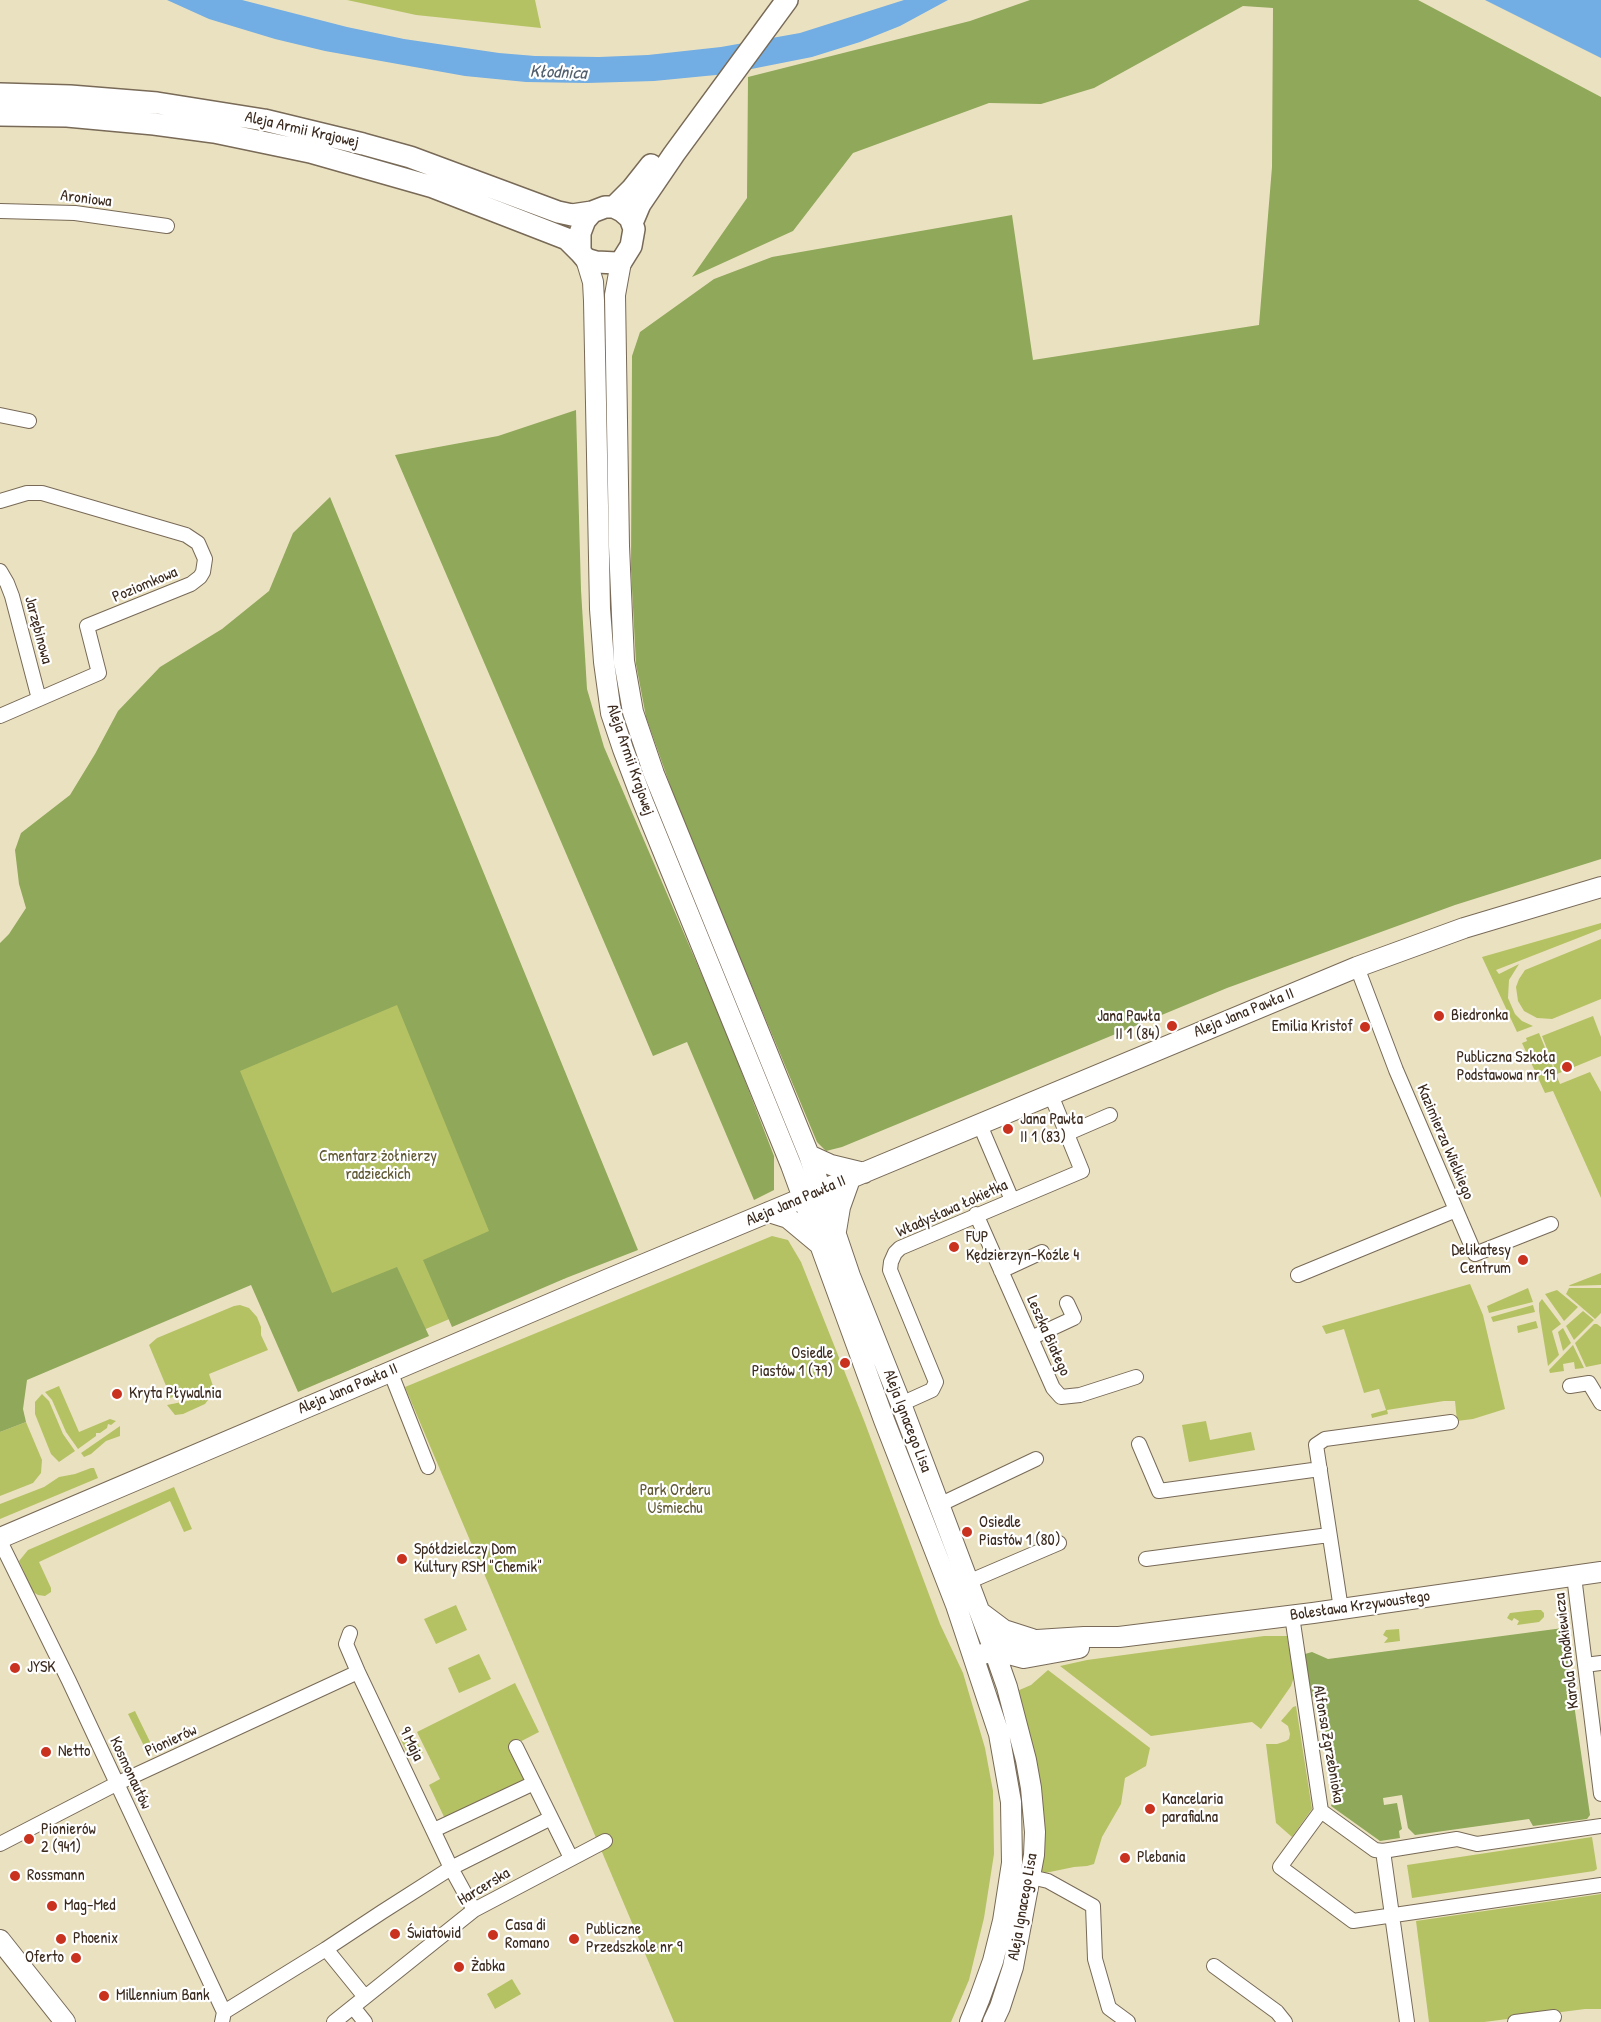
<!DOCTYPE html>
<meta charset="utf-8">
<style>
body{margin:0}
canvas{display:block;background:#eae1c0}
</style>
<canvas width="1601" height="2022"></canvas>
<script>
const c = document.querySelector('canvas').getContext('2d');
c.lineJoin = 'round';
function fillPath(path, color) { c.fillStyle = color; c.fill(path, 'evenodd'); }
const toPath = rows => new Path2D(rows.map(r => 'M' + r).join(''));
function stroke(path, color, width, dash) { c.strokeStyle = color; c.lineWidth = width; c.lineCap = dash ? 'butt' : 'round'; c.setLineDash(dash || []); c.stroke(path); }
function write(font, color, halo, rows, align = 'center') {
  c.font = font + ' "Patrick Hand",sans-serif'; c.lineWidth = 4.5; c.setLineDash([]); c.textBaseline = 'middle'; c.strokeStyle = halo; c.fillStyle = color; for (const [text, x, y, turn = 0] of rows) {
    c.save(); c.translate(x, y); c.rotate((+turn || 0) * Math.PI / 180); c.textAlign = isNaN(turn) ? turn : align; if (halo) c.strokeText(text, 0, 0); c.fillText(text, 0, 0); c.restore();
  }
}
fillPath(toPath([
 [347,0,535,0,541,28,416,15],
 [1601,923,1601,929,1496,970,1499,974,1519,964,1509,980,1508,998,1515,1014,1522,1021,1533,1026,1517,1032,1482,957],
 [1601,939,1601,999,1552,1019,1537,1018,1524,1011,1518,1001,1516,987,1519,979,1525,970],
 [426,953,566,1278,478,1307,402,1339,404,1346,329,1379,189,1055],
 [1593,1016,1601,1037,1601,1056,1557,1074,1542,1036],
 [1539,1033,1560,1084,1590,1072,1601,1092,1601,1198,1553,1091,1545,1093,1522,1043,1527,1041,1526,1038],
 [772,1236,788,1240,801,1262,865,1423,940,1624,963,1673,985,1748,993,1791,994,1854,984,1918,969,1980,951,2022,674,2022,405,1387],
 [1601,1273,1601,1285,1569,1286,1570,1285],
 [1470,1284,1483,1315,1505,1409,1473,1419,1457,1421,1455,1401,1444,1401,1387,1410,1388,1414,1372,1418,1371,1414,1386,1410,1379,1389,1364,1393,1344,1329,1326,1334,1322,1326],
 [1528,1288,1533,1302,1489,1313,1487,1306],
 [1569,1288,1601,1288,1601,1313,1595,1319,1566,1294],
 [1557,1290,1578,1307,1564,1321,1545,1294],
 [1542,1299,1561,1324,1552,1331,1559,1355,1548,1366,1539,1311,1539,1303],
 [240,1305,249,1308,257,1317,261,1327,261,1335,268,1350,209,1374,214,1389,201,1394,192,1396,189,1393,187,1396,177,1398,175,1396,166,1400,169,1393,149,1345,157,1338,234,1306],
 [1533,1305,1535,1312,1493,1322,1491,1317],
 [1583,1311,1594,1320,1574,1340,1566,1326],
 [1536,1321,1538,1328,1518,1333,1517,1326],
 [1594,1324,1597,1324,1601,1327,1601,1364,1586,1367,1575,1343],
 [1563,1328,1571,1343,1563,1351,1558,1332],
 [1573,1345,1584,1368,1575,1369,1574,1362,1563,1364,1564,1371,1550,1373,1549,1370],
 [59,1386,79,1432,110,1419,116,1421,111,1425,108,1424,107,1428,100,1433,96,1433,96,1436,78,1449,66,1432,52,1400,45,1392],
 [42,1394,49,1401,63,1434,75,1451,59,1462,51,1454,35,1414,35,1402],
 [211,1396,205,1404,183,1414,175,1415,167,1405],
 [1206,1421,1210,1440,1251,1432,1255,1450,1189,1462,1182,1425],
 [26,1422,42,1460,41,1473,33,1483,0,1496,0,1432],
 [120,1426,120,1436,106,1441,91,1454,84,1457,81,1453],
 [91,1468,94,1468,98,1478,0,1519,0,1504,44,1487,59,1477,75,1474],
 [174,1487,192,1529,184,1532,170,1501,39,1562,51,1588,51,1592,45,1596,38,1595,33,1592,19,1561,28,1550],
 [456,1605,467,1630,436,1644,424,1619],
 [1535,1610,1541,1610,1544,1613,1544,1617,1539,1622,1517,1625,1519,1621,1514,1618,1512,1621,1507,1618,1510,1613],
 [1399,1629,1400,1641,1384,1643,1388,1638,1383,1635,1386,1630],
 [1264,1636,1287,1636,1294,1677,1291,1686,1261,1729,1252,1722,1151,1736,1060,1666,1087,1660],
 [479,1654,491,1679,459,1693,448,1668],
 [1048,1670,1150,1748,1146,1766,1125,1778,1121,1804,1102,1837,1094,1864,1087,1866,1074,1867,1045,1873,1040,1870,1017,1691,1031,1685],
 [515,1683,539,1732,508,1748,524,1780,445,1819,429,1785,440,1779,417,1732],
 [1296,1706,1312,1809,1292,1837,1276,1823,1266,1744,1277,1744,1286,1741,1289,1739,1290,1734,1288,1726,1281,1721,1293,1707],
 [135,1711,154,1750,148,1754,128,1714],
 [413,1734,423,1753,413,1751,407,1753,401,1740],
 [1592,1837,1597,1869,1594,1871,1412,1898,1407,1865],
 [1601,1894,1601,2009,1585,2009,1484,2022,1429,2022,1416,1921],
 [512,1979,521,1994,495,2009,487,1994]
]), '#b5c264');
fillPath(toPath([
 [1030,0,1418,0,1601,97,1601,859,1455,905,1227,988,842,1147,826,1151,817,1142,682,819,646,717,636,664,631,569,632,356,640,332,714,279,772,257,1012,215,1033,360,1259,325,1272,167,1273,8,1243,6,1094,88,1041,104,989,103,853,153,793,231,692,277,747,198,748,77,970,21],
 [576,410,581,590,587,689,604,747,725,1029,774,1156,774,1190,754,1200,687,1042,653,1056,395,455,498,436],
 [330,497,638,1250,566,1278,452,1327,423,1260,489,1231,397,1005,240,1071,332,1293,397,1267,429,1336,298,1392,251,1285,27,1380,23,1409,26,1422,0,1432,0,943,9,934,26,908,19,884,15,850,21,833,70,795,95,754,118,711,160,667,222,629,269,591,293,533],
 [1563,1628,1590,1815,1587,1819,1533,1826,1529,1819,1415,1835,1408,1828,1402,1795,1383,1798,1384,1805,1397,1803,1402,1829,1399,1831,1400,1838,1380,1841,1331,1806,1335,1795,1320,1696,1309,1697,1303,1657,1305,1654,1312,1652,1328,1659]
]), '#90a85a');
fillPath(toPath([
 [167,0,242,0,347,27,404,39,499,53,535,56,599,57,648,55,721,47,800,33,904,0,948,0,900,26,860,42,812,57,726,74,654,81,587,83,526,82,465,76,325,51,275,39,209,19],
 [1485,0,1601,0,1601,58]
]), '#72ade3');
const street = toPath([
 [0,211,75,213,167,226],
 [0,415,29,421],
 [0,501,27,493,42,493,186,535,198,543,205,559,203,572,200,577,191,584,87,626,99,673,0,716],
 [0,571,7,583,12,596,39,699],
 [1357,967,1396,1070,1475,1254,1551,1224],
 [980,1125,1012,1200],
 [1066,1134,1110,1115],
 [976,1214,1053,1388,1061,1397,1080,1395,1136,1377],
 [1001,1271,1042,1252],
 [1298,1275,1456,1210],
 [1031,1338,1074,1318,1067,1303],
 [390,1371,428,1467],
 [1570,1386,1589,1383,1601,1403],
 [901,1404,932,1390,936,1382,890,1270,891,1262,895,1253,900,1248,1082,1171,1051,1095],
 [1139,1444,1159,1491,1320,1469],
 [939,1505,1036,1459],
 [0,1541,69,1681,224,2012,222,2022],
 [1146,1559,1329,1535],
 [1574,1576,1601,1794],
 [968,1582,1059,1543],
 [1341,1609,1316,1445,1325,1439,1451,1422],
 [1292,1616,1321,1811,1375,1850,1383,1851,1407,2022],
 [350,1633,346,1644,358,1672,451,1868,474,1910],
 [1585,1665,1601,1663],
 [516,1747,571,1858],
 [1321,1811,1280,1867,1353,1921,1601,1885],
 [434,1830,534,1783],
 [0,1844,116,1784,358,1672],
 [1383,1851,1457,1839,1477,1844,1601,1826],
 [1031,1877,1048,1881,1093,1906,1095,1959,1109,2008,1128,2022],
 [1214,1966,1277,2012,1285,2022],
 [365,1997,326,1949,382,1912,451,1868,551,1818],
 [353,2007,365,2022],
 [224,2012,326,1949],
 [334,2022,474,1910,605,1841],
 [1515,2022,1554,2017]
]);
const secondary = toPath([
 [586,259,593,282,594,301,600,609,604,662,611,713,623,749,643,802,791,1165,884,1420,956,1605,999,1734,1011,1802,1012,1863,1003,1921,993,1961,979,2000,970,2022],
 [621,262,615,295,619,546,624,661,633,712,654,774,809,1155,850,1276,901,1404,994,1650,1007,1687,1026,1760,1031,1788,1035,1832,1034,1855,1013,1967,1000,2007,993,2022],
 [809,1155,831,1165,864,1173],
 [769,1212,788,1218,818,1243],
 [836,1231,840,1207,850,1179],
 [0,1538,606,1280,1357,967,1464,928,1601,887],
 [980,1612,1004,1630,1032,1639],
 [994,1650,1024,1658,1079,1648],
 [983,1654,1012,1645,1037,1640,1084,1637,1119,1637,1313,1613,1601,1572],
 [0,1940,65,2022]
]);
const primary = toPath([
 [0,94,70,96,157,103,264,120,363,144,410,157,558,212,572,215,592,212],
 [0,115,67,116,154,124,214,132,310,152,433,187,567,239,580,252],
 [605,207,614,207,622,211,630,218,634,229,631,246,621,262,617,263,596,262,586,259,580,252,580,233,585,220,592,212,605,207],
 [614,207,632,189,651,165],
 [632,223,640,204,674,154,787,0]
]);
stroke(street, '#786a57', 16);
stroke(secondary, '#786a57', 22);
stroke(primary, '#786a57', 24);
stroke(street, '#fff', 14);
stroke(secondary, '#fff', 20);
stroke(primary, '#fff', 21);
for (const [x, y, r, color] of [
 [1439,1016,6,"#c8321e"],
 [1172,1026,6,"#c8321e"],
 [1365,1027,6,"#c8321e"],
 [1567,1067,6,"#c8321e"],
 [1008,1129,6,"#c8321e"],
 [954,1247,6,"#c8321e"],
 [1523,1260,6,"#c8321e"],
 [845,1363,6,"#c8321e"],
 [117,1394,6,"#c8321e"],
 [967,1532,6,"#c8321e"],
 [402,1559,6,"#c8321e"],
 [15,1668,6,"#c8321e"],
 [46,1752,6,"#c8321e"],
 [1150,1809,6,"#c8321e"],
 [29,1839,6,"#c8321e"],
 [1125,1858,6,"#c8321e"],
 [15,1876,6,"#c8321e"],
 [52,1906,6,"#c8321e"],
 [395,1934,6,"#c8321e"],
 [493,1935,6,"#c8321e"],
 [61,1939,6,"#c8321e"],
 [574,1939,6,"#c8321e"],
 [76,1958,6,"#c8321e"],
 [459,1967,6,"#c8321e"],
 [104,1996,6,"#c8321e"]
]) { const dot = new Path2D(); dot.arc(x, y, r, 0, 2 * Math.PI); c.fillStyle = color; c.fill(dot); stroke(dot, '#fff', 2); }
write('16px', '#3b2a1e', '#fff', [
 ["Aleja Armii Krajowej",302,130,13],
 ["Aroniowa",86,199,7],
 ["Poziomkowa",145,585,-23],
 ["Jarzębinowa",38,630,75],
 ["Aleja Armii Krajowej",630,760,71],
 ["Aleja Jana Pawła II",1244,1013,-22],
 ["Kazimierza Wielkiego",1445,1142,67],
 ["Aleja Jana Pawła II",796,1201,-23],
 ["Władysława Łokietka",952,1209,-24],
 ["Leszka Białego",1048,1336,66],
 ["Aleja Jana Pawła II",348,1389,-23],
 ["Aleja Ignacego Lisa",907,1421,69],
 ["Bolesława Krzywoustego",1360,1606,-8],
 ["Karola Chodkiewicza",1567,1651,-97],
 ["Pionierów",171,1741,-25],
 ["9 Maja",411,1744,64],
 ["Alfonsa Zgrzebnioka",1328,1744,80],
 ["Kosmonautów",130,1773,65],
 ["Harcerska",484,1887,-31],
 ["Aleja Ignacego Lisa",1023,1907,-80]
]);
write('16px', '#3b2a1e', '#fff', [
 ["Biedronka",1451,1016],
 ["Jana Pawła",1160,1017,"right"],
 ["II 1 (84)",1160,1035,"right"],
 ["Emilia Kristof",1353,1027,"right"],
 ["Publiczna Szkoła",1555,1058,"right"],
 ["Podstawowa nr 19",1555,1076,"right"],
 ["Jana Pawła",1020,1120],
 ["II 1 (83)",1020,1138],
 ["FUP",966,1238],
 ["Kędzierzyn-Koźle 4",966,1256],
 ["Delikatesy",1511,1251,"right"],
 ["Centrum",1511,1269,"right"],
 ["Osiedle",833,1354,"right"],
 ["Piastów 1 (79)",833,1372,"right"],
 ["Kryta Pływalnia",129,1394],
 ["Osiedle",979,1523],
 ["Piastów 1 (80)",979,1541],
 ["Spółdzielczy Dom",414,1550],
 ["Kultury RSM \"Chemik\"",414,1568],
 ["JYSK",27,1668],
 ["Netto",58,1752],
 ["Kancelaria",1162,1800],
 ["parafialna",1162,1818],
 ["Pionierów",41,1830],
 ["2 (941)",41,1848],
 ["Plebania",1137,1858],
 ["Rossmann",27,1876],
 ["Mag-Med",64,1906],
 ["Casa di",505,1926],
 ["Romano",505,1944],
 ["Publiczne",586,1930],
 ["Przedszkole nr 9",586,1948],
 ["Światowid",407,1934],
 ["Phoenix",73,1939],
 ["Oferto",64,1958,"right"],
 ["Żabka",471,1967],
 ["Millennium Bank",116,1996]
], 'left');
write('16px', '#605833', '#fff', [
 ["Cmentarz żołnierzy",378,1157],
 ["radzieckich",378,1175],
 ["Park Orderu",675,1491],
 ["Uśmiechu",675,1509]
]);
write('italic 18px', '#515e6d', '#fff', [
 ["Kłodnica",558,73,2]
]);
</script>
